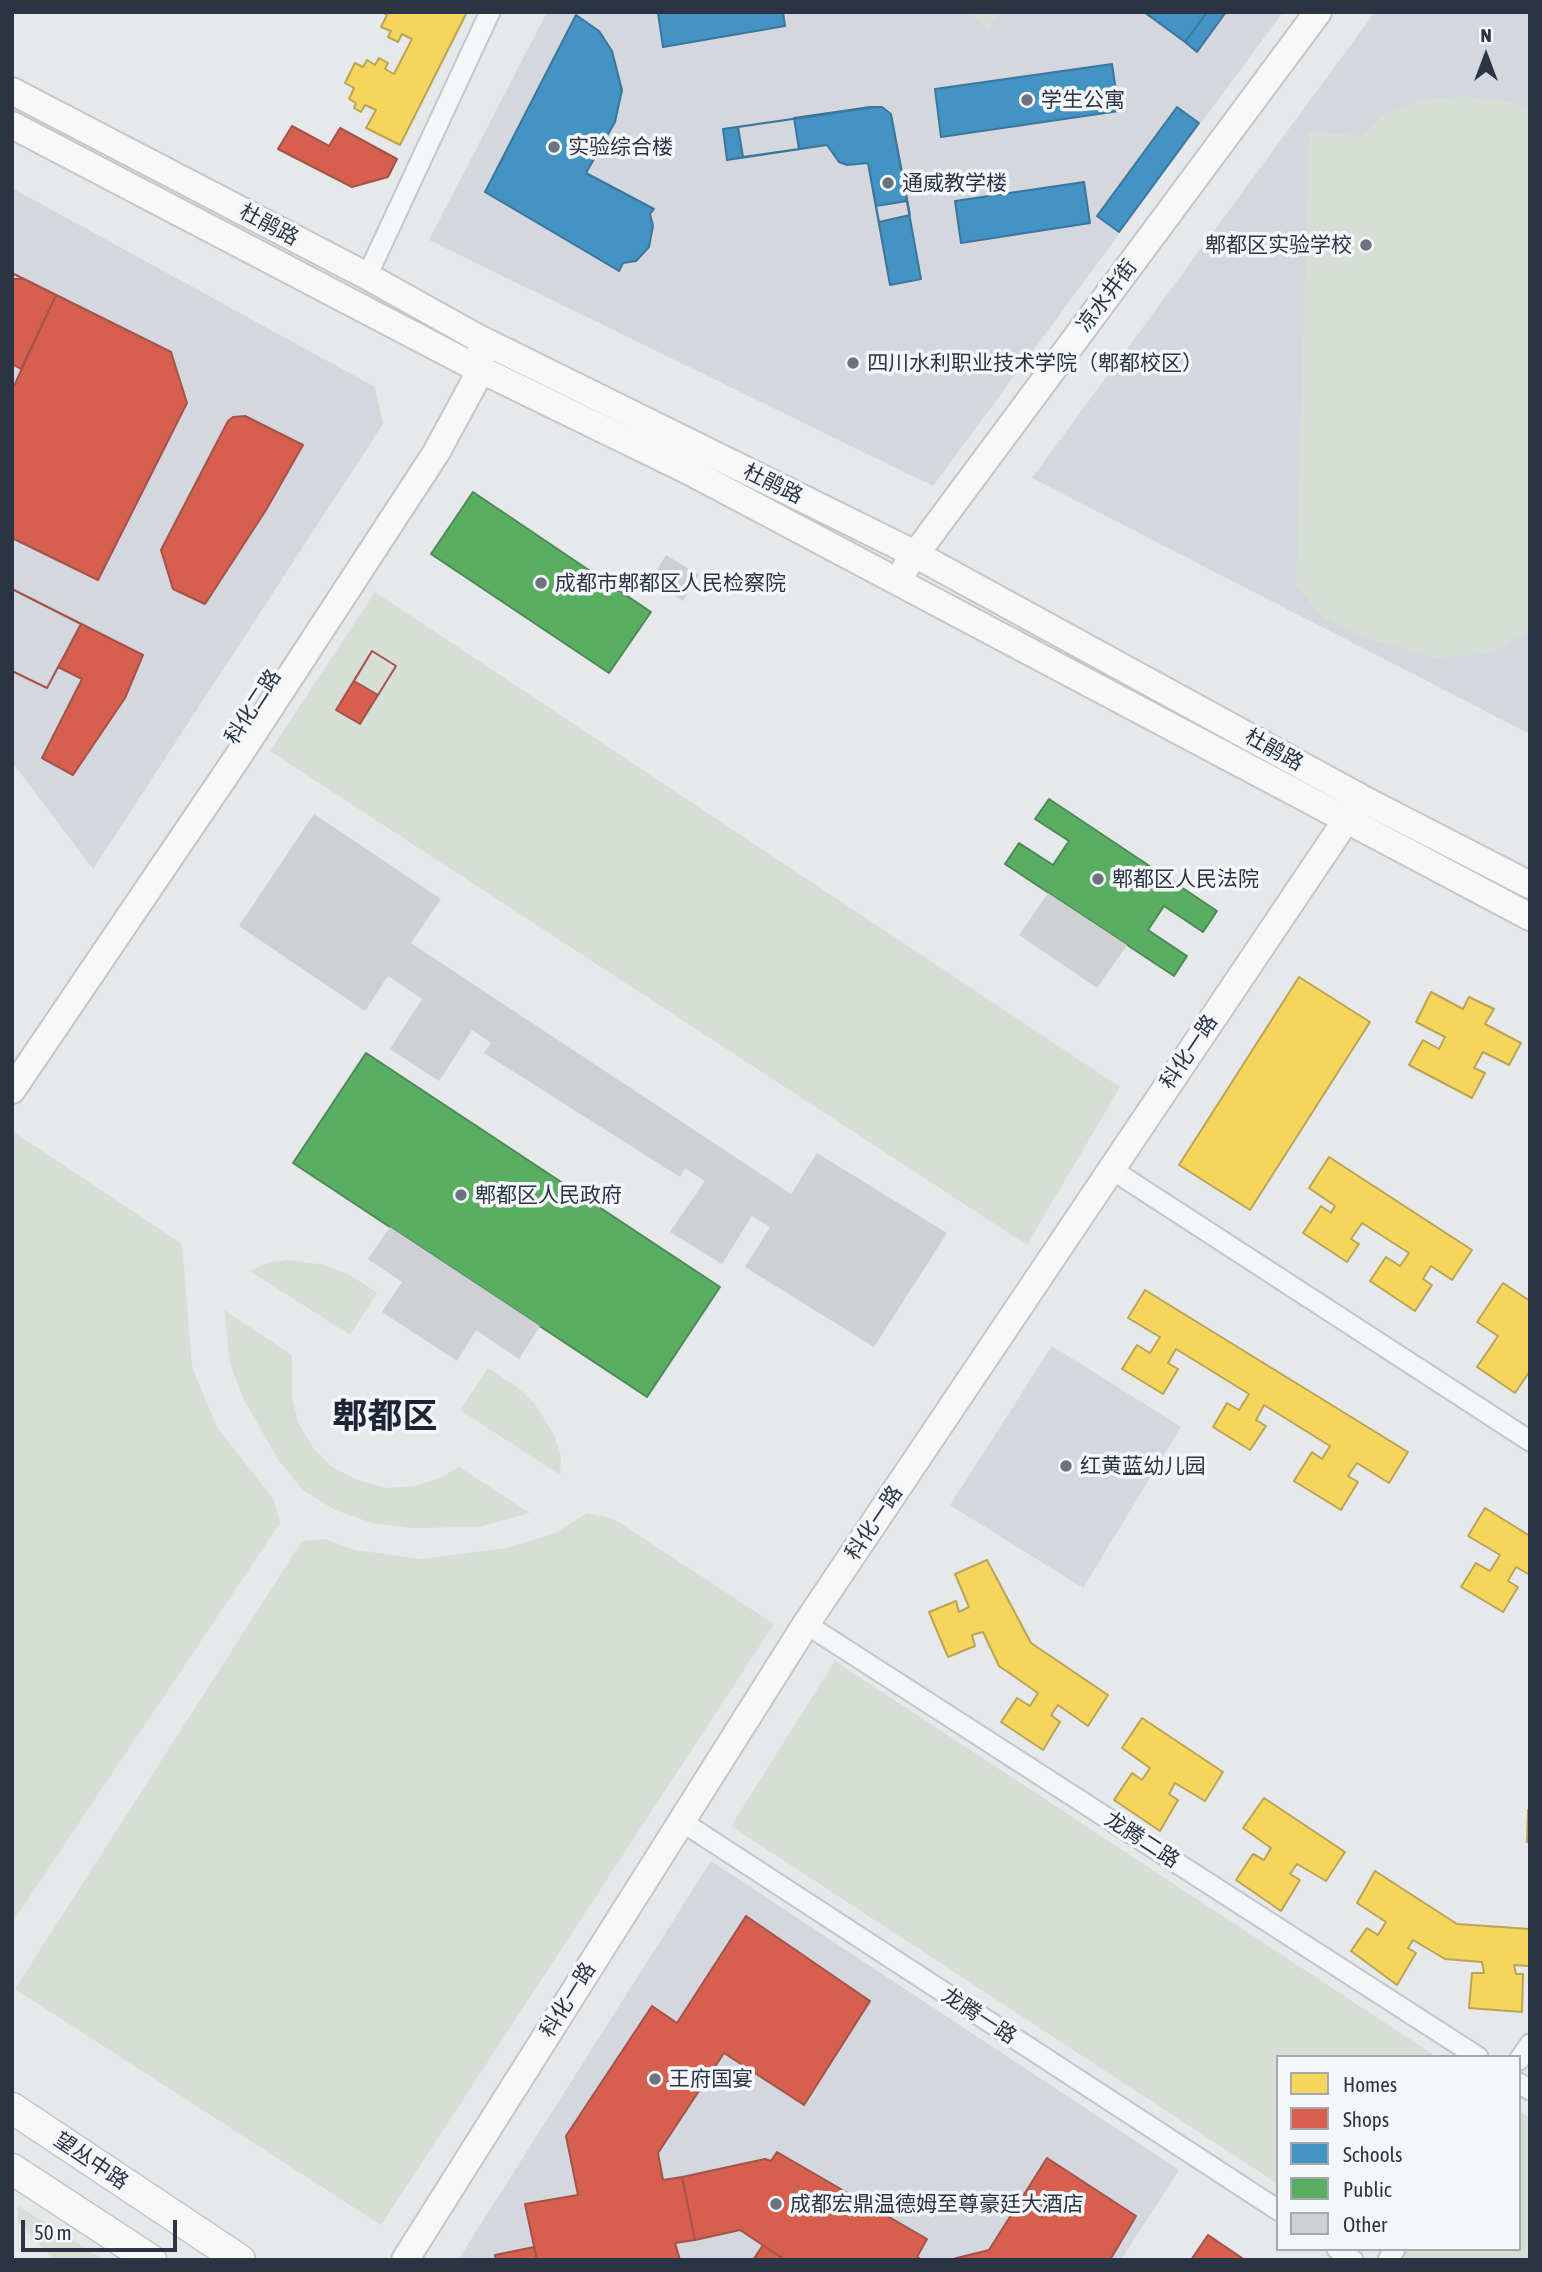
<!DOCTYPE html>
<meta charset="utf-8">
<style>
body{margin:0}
#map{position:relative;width:1542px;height:2272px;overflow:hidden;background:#e6e8ea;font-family:"Asap Condensed",sans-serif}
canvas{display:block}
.frame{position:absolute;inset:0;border:14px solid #2b3445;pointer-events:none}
.legend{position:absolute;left:1276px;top:2055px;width:245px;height:196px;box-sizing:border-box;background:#f4f6f9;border:2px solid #a4a8b1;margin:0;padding:9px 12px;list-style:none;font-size:21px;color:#2b3445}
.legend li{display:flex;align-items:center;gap:14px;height:35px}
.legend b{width:35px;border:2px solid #a4a8b1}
.north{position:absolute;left:1451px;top:21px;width:70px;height:70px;-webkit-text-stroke:5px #f4f6f9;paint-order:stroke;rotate:0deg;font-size:19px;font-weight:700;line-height:28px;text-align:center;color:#2b3445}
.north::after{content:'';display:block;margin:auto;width:24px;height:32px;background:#2b3445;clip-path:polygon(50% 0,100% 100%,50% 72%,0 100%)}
.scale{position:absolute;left:21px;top:2220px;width:156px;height:32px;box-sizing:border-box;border:4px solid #2b3445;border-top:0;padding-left:9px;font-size:21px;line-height:24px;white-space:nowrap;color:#2b3445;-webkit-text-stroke:5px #f4f6f9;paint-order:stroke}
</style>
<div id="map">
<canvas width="1542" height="2272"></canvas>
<div class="frame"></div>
<ul class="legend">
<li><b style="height:19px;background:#f6d55c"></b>Homes</li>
<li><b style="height:19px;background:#d6604d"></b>Shops</li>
<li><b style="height:19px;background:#4393c3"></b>Schools</li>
<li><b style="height:19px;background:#5aae61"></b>Public</li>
<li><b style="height:19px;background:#ced0d3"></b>Other</li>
</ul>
<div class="north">N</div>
<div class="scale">50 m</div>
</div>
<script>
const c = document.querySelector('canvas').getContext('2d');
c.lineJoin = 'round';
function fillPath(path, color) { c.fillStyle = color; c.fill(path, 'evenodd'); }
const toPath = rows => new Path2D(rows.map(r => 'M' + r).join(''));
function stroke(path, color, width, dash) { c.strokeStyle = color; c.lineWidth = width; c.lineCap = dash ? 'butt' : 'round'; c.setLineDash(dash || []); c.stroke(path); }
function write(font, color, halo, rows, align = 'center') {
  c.font = font + ' "Asap Condensed","Noto Sans SC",sans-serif'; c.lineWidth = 7; c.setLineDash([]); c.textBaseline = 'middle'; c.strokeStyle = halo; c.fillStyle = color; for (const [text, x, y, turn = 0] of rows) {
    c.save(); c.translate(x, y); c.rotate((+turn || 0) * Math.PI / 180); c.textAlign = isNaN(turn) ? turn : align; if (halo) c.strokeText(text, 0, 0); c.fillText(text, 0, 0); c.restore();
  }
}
fillPath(toPath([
 [547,12,1283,12,933,486,429,240],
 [1375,12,1530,12,1530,734,1032,478],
 [12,188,375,387,383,424,93,869,12,762],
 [1052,1346,1181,1427,1083,1588,950,1505],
 [711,1861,1179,2170,1121,2260,458,2260]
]), '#d4d7dd');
fillPath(toPath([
 [967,12,1000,12,988,29],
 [1462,96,1512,102,1530,110,1530,631,1491,654,1436,658,1366,638,1323,618,1296,586,1309,132,1363,136,1382,115,1420,100],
 [375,592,1120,1087,1027,1245,270,751],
 [12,1131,182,1244,192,1367,217,1427,274,1500,280,1523,12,1923],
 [288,1260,325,1265,350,1275,377,1293,350,1335,250,1271,267,1263],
 [224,1310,292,1355,292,1397,298,1422,313,1448,332,1467,357,1480,386,1488,415,1486,438,1479,459,1467,530,1513,478,1527,410,1528,372,1523,335,1510,303,1490,279,1461,244,1400,230,1363],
 [488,1368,516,1386,535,1404,554,1435,561,1456,560,1475,460,1410],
 [587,1513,614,1519,774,1624,381,2225,15,1989,302,1541,324,1539,355,1550,421,1559,506,1548,554,1534],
 [835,1661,1437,2057,1278,2057,1278,2184,731,1826],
 [1519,2111,1530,2118,1530,2260,1393,2260,1377,2249,1519,2249],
 [18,2206,105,2260,54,2260,18,2222]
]), '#d6ded6');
const homes = toPath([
 [467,12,400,145,366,128,376,110,365,105,361,112,354,108,356,103,349,99,354,88,345,83,355,63,363,67,367,60,375,65,379,58,388,63,385,69,394,74,412,39,402,34,398,42,388,37,391,31,381,27,387,15,382,12,467,12],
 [1299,977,1370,1022,1250,1210,1179,1165,1299,977],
 [1431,992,1463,1009,1469,997,1494,1009,1485,1024,1521,1043,1509,1065,1483,1052,1474,1068,1485,1073,1472,1098,1409,1065,1423,1040,1439,1049,1445,1037,1416,1022,1431,992],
 [1329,1157,1472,1250,1452,1280,1431,1266,1423,1279,1432,1285,1415,1311,1370,1281,1386,1257,1400,1266,1409,1253,1362,1223,1351,1239,1359,1244,1347,1262,1303,1233,1321,1206,1331,1213,1335,1206,1309,1188,1329,1157],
 [1503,1283,1530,1301,1530,1371,1515,1393,1477,1367,1498,1336,1477,1322,1503,1283],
 [1145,1290,1408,1452,1389,1483,1357,1463,1348,1476,1358,1482,1341,1510,1294,1481,1312,1452,1322,1459,1330,1446,1264,1405,1256,1420,1266,1426,1250,1450,1213,1427,1227,1403,1239,1410,1249,1394,1176,1349,1168,1363,1178,1369,1163,1394,1122,1369,1137,1345,1150,1353,1160,1337,1128,1318,1145,1290],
 [1485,1508,1530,1536,1530,1575,1516,1567,1508,1581,1518,1587,1503,1612,1461,1587,1476,1563,1490,1571,1500,1555,1468,1536,1485,1508],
 [987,1560,1031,1643,1108,1695,1088,1726,1058,1705,1051,1715,1060,1722,1043,1750,1001,1722,1017,1698,1030,1706,1038,1693,999,1666,983,1632,972,1635,975,1646,948,1657,929,1612,956,1601,959,1612,969,1607,955,1574,987,1560],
 [1142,1718,1223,1772,1205,1801,1175,1783,1169,1794,1178,1800,1160,1831,1114,1800,1132,1773,1142,1780,1150,1768,1122,1748,1142,1718],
 [1264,1798,1345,1852,1326,1881,1297,1864,1290,1874,1300,1880,1281,1911,1236,1880,1253,1854,1264,1860,1271,1848,1243,1828,1264,1798],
 [1528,1810,1530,1842,1527,1842,1528,1810],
 [1375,1871,1457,1924,1530,1929,1530,1966,1514,1965,1516,1974,1523,1974,1522,2012,1469,2008,1472,1973,1484,1973,1482,1962,1445,1959,1413,1940,1408,1948,1416,1953,1397,1985,1351,1951,1367,1928,1378,1935,1386,1922,1357,1903,1375,1871]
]);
fillPath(homes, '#f6d55c');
stroke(homes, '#b9a555', 2);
const shops = toPath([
 [292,126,329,146,340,128,397,159,388,177,352,187,278,149,292,126],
 [12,273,171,352,187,403,98,580,12,538,12,273],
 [12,273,56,295,14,386,12,386,12,273],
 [12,279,24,279,56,295,21,369,12,364,12,279],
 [245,416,303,445,266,510,205,604,173,589,161,550,228,421,233,417,245,416],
 [12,589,143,655,125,698,73,775,42,758,82,679,58,667,47,688,12,671,12,589],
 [12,589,81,624,47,688,12,671,12,589],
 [372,651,396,666,360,724,336,710,372,651],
 [372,651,396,666,378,695,354,681,372,651],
 [746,1916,870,2001,804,2105,724,2053,658,2153,663,2180,682,2177,695,2240,675,2243,680,2260,537,2260,525,2204,578,2195,566,2136,652,2006,677,2023,746,1916],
 [777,2152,927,2239,917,2257,922,2260,785,2260,740,2230,695,2240,682,2177,765,2159,771,2161,777,2152],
 [1047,2158,1136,2216,1110,2260,949,2260,989,2250,1047,2158],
 [1208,2235,1245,2260,1191,2260,1208,2235],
 [763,2245,785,2260,753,2260,763,2245],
 [534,2247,537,2260,496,2260,495,2255,534,2247]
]);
fillPath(shops, '#d6604d');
stroke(shops, '#a3534b', 2);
const schools = toPath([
 [783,12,785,26,663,47,658,13,783,12],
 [1144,12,1207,12,1185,42,1144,12],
 [1207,12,1226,12,1197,52,1185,42,1207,12],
 [576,15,599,31,612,51,622,90,615,122,586,173,654,209,650,214,653,226,649,247,636,261,623,263,619,271,485,192,576,15],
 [1112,64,1119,111,941,137,935,89,1112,64],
 [870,107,882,107,891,114,907,201,876,206,868,163,847,165,839,162,827,145,799,149,794,118,870,107],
 [875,107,882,107,891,114,921,279,890,285,868,163,847,165,839,162,827,145,727,160,723,129,875,107],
 [875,107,882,107,891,114,910,215,879,222,868,163,847,165,839,162,827,145,743,157,738,127,875,107],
 [1177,107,1199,123,1119,232,1097,216,1177,107],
 [1084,182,1090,223,961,243,955,201,1084,182]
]);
fillPath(schools, '#4393c3');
stroke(schools, '#3c769d', 2);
const public = toPath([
 [473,492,651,612,609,673,431,554,473,492],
 [1049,799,1217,911,1203,932,1164,906,1148,930,1187,956,1174,976,1005,864,1019,843,1053,865,1069,841,1035,819,1049,799],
 [366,1053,720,1287,647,1397,293,1163,366,1053]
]);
fillPath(public, '#5aae61');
stroke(public, '#4c8959', 2);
fillPath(toPath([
 [666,555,699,575,683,601,650,581],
 [314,814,441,899,411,943,791,1194,817,1153,947,1233,874,1347,745,1267,770,1227,752,1216,722,1264,670,1232,705,1181,685,1168,680,1177,484,1053,491,1043,472,1030,439,1081,390,1049,422,999,388,976,365,1011,239,926],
 [1048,893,1127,945,1097,988,1019,935],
 [390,1227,540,1326,519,1359,476,1330,457,1361,382,1312,402,1282,368,1259]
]), '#ced0d3');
const street = toPath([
 [367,276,490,12],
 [1111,1169,1530,1441],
 [806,1624,1478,2057],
 [681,1821,1278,2210],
 [1519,2060,1530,2044],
 [1519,2083,1530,2090],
 [1337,2249,1353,2260],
 [1388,2260,1395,2249]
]);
const secondary = toPath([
 [12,91,367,276,478,338,915,554,1361,798,1530,885],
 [12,125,465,362,689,471,1530,917],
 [906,567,1318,12],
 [12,1090,239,755,436,453,481,370,480,354],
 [405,2260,806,1624,1361,798]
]);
const primary = toPath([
 [12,2108,240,2260],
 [12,2169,151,2260]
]);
stroke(street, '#c4c6c8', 23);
stroke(secondary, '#c4c6c8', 30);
stroke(primary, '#c2c5c8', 33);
stroke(street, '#f5f6f7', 19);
stroke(secondary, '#f8f8f8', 26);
stroke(primary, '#f8f8f8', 30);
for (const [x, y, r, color] of [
 [1027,100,7,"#6c737f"],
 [554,147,7,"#6c737f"],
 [888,183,7,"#6c737f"],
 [1366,245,7,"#6c737f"],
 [853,363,7,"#6c737f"],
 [541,583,7,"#6c737f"],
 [1098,879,7,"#6c737f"],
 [461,1195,7,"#6c737f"],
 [1066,1466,7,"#6c737f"],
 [655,2079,7,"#6c737f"],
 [776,2204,7,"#6c737f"]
]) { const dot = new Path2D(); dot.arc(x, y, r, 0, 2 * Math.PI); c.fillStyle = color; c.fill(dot); stroke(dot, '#f4f6f9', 2.5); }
write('21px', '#2b3445', '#f4f6f9', [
 ["学生公寓",1041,100],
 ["实验综合楼",568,147],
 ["通威教学楼",902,183],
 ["郫都区实验学校",1352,245,"right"],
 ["四川水利职业技术学院（郫都校区）",867,363],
 ["成都市郫都区人民检察院",555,583],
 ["郫都区人民法院",1112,879],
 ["郫都区人民政府",475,1195],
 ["红黄蓝幼儿园",1080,1466],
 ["王府国宴",669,2079],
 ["成都宏鼎温德姆至尊豪廷大酒店",790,2204]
], 'left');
write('21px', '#2b3445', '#f4f6f9', [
 ["杜鹃路",269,225,28],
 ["凉水井街",1107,296,-53],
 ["杜鹃路",773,484,26],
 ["科化二路",253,707,-57],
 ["杜鹃路",1274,750,29],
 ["科化一路",1189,1052,-56],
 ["科化一路",874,1523,-56],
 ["龙腾二路",1142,1840,33],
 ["科化一路",568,2000,-58],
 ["龙腾一路",979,2016,33],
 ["望丛中路",91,2161,34]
]);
write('bold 35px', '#1d2536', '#f4f6f9', [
 ["郫都区",385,1417]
]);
</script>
